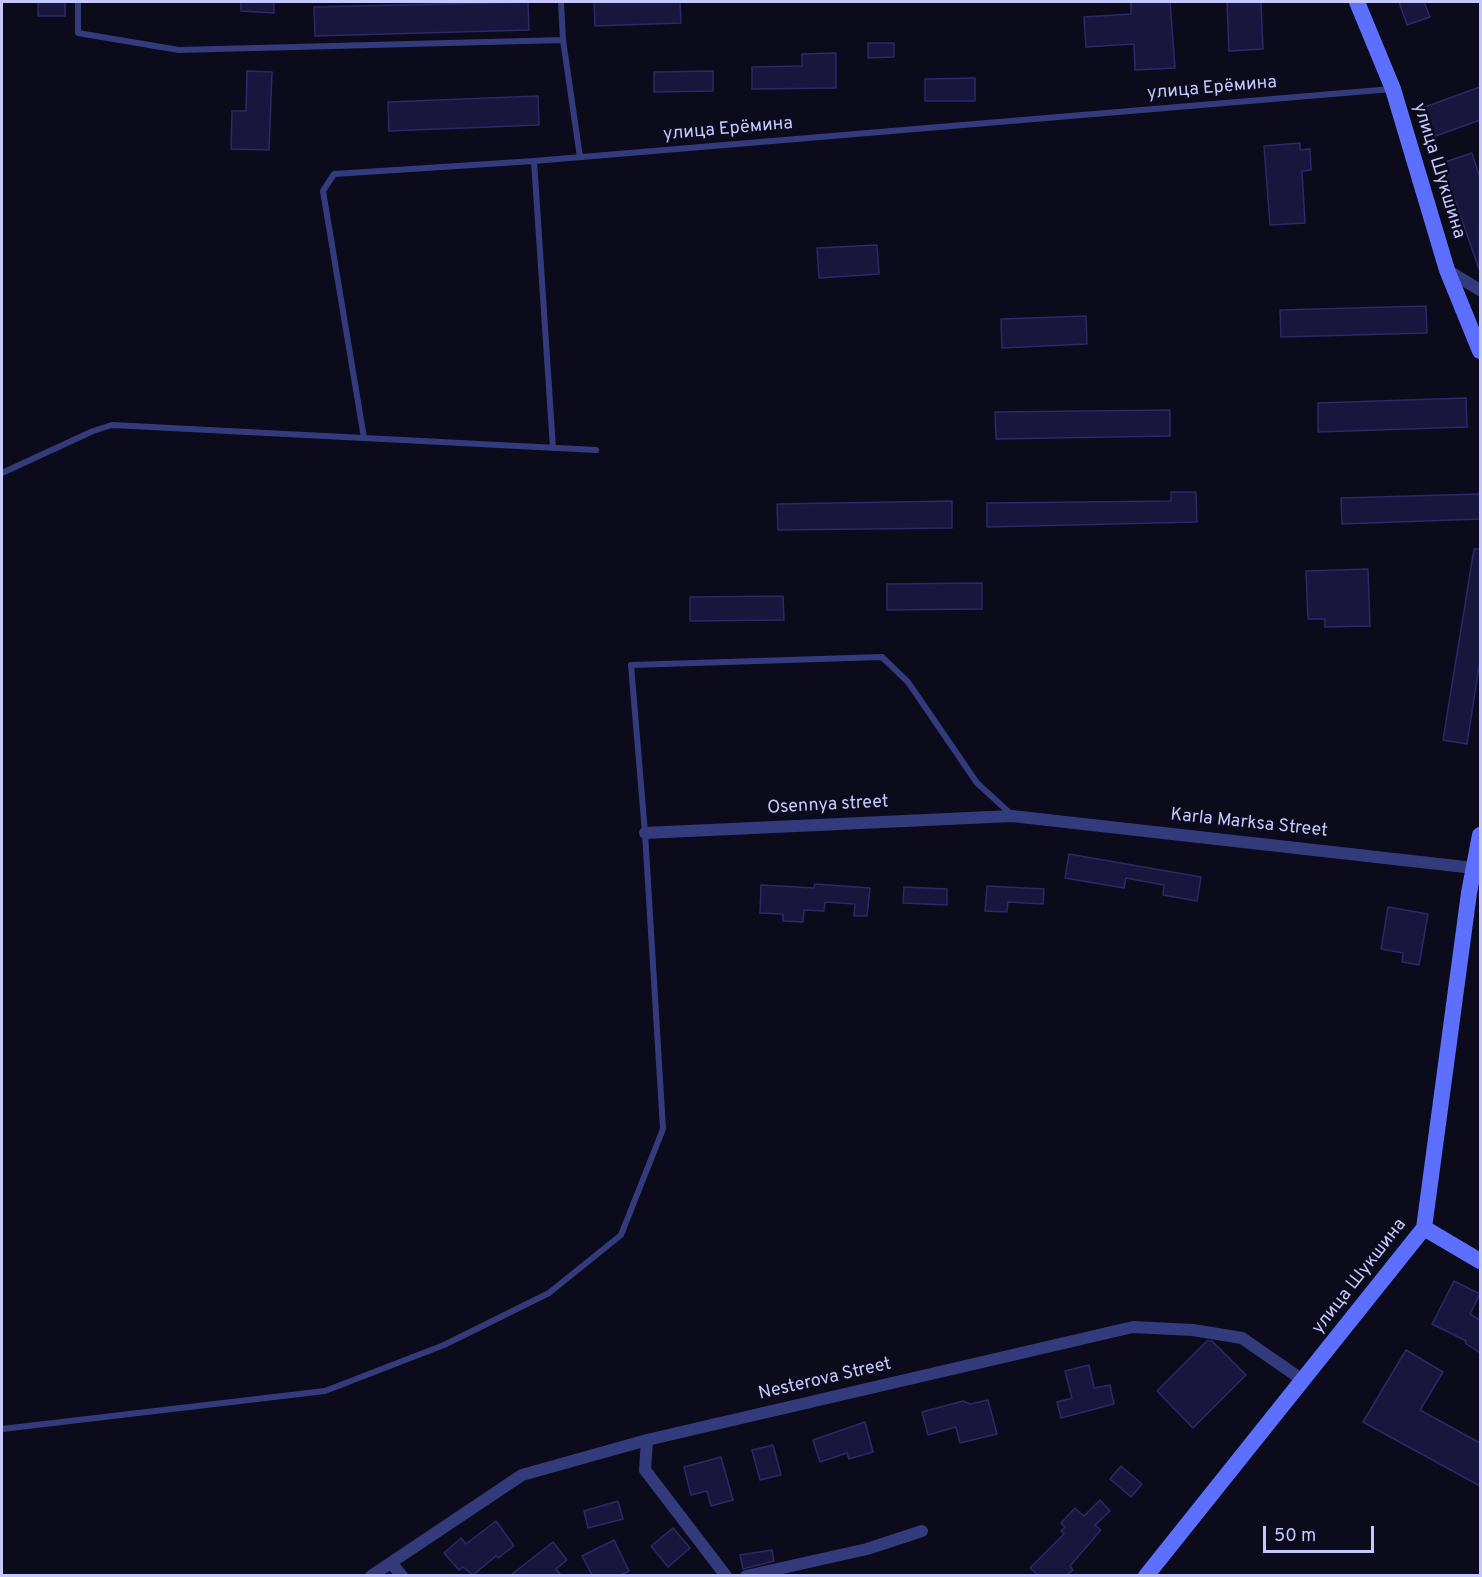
<!DOCTYPE html>
<meta charset="utf-8">
<style>
body{margin:0}
#map{position:relative;width:1482px;height:1577px;overflow:hidden;background:#0b0b1c;font-family:Overpass,sans-serif}
canvas{display:block}
.frame{position:absolute;inset:0;border:3px solid #c6c7ff;pointer-events:none}
.scale{position:absolute;left:1263px;top:1526px;width:111px;height:27px;box-sizing:border-box;border:3px solid #c6c7ff;border-top:0;padding-left:8px;font-size:18px;line-height:21px;white-space:nowrap;color:#c6c7ff;-webkit-text-stroke:4px #0b0b1c;paint-order:stroke}
</style>
<div id="map">
<canvas width="1482" height="1577"></canvas>
<div class="frame"></div>
<div class="scale">50 m</div>
</div>
<script>
const c = document.querySelector('canvas').getContext('2d');
c.lineJoin = 'round';
function fillPath(path, color) { c.fillStyle = color; c.fill(path, 'evenodd'); }
const toPath = rows => new Path2D(rows.map(r => 'M' + r).join(''));
function stroke(path, color, width, dash) { c.strokeStyle = color; c.lineWidth = width; c.lineCap = dash ? 'butt' : 'round'; c.setLineDash(dash || []); c.stroke(path); }
function write(font, color, halo, rows, align = 'center') {
  c.font = font + ' Overpass,sans-serif'; c.lineWidth = 5; c.setLineDash([]); c.textBaseline = 'middle'; c.strokeStyle = halo; c.fillStyle = color; for (const [text, x, y, turn = 0] of rows) {
    c.save(); c.translate(x, y); c.rotate((+turn || 0) * Math.PI / 180); c.textAlign = isNaN(turn) ? turn : align; if (halo) c.strokeText(text, 0, 0); c.fillText(text, 0, 0); c.restore();
  }
}
const building = toPath([
 [38,2,65,2,65,16,38,16,38,2],
 [241,2,274,2,274,13,241,11,241,2],
 [528,2,529,30,315,36,314,7,528,2],
 [594,2,680,2,681,23,595,26,594,2],
 [1131,2,1170,2,1175,68,1135,70,1134,44,1086,47,1084,17,1131,14,1131,2],
 [1227,2,1261,2,1263,49,1229,51,1227,2],
 [1399,2,1424,2,1430,17,1407,25,1399,2],
 [868,43,894,43,894,57,868,58,868,43],
 [836,53,836,88,752,89,752,67,802,66,802,54,836,53],
 [247,71,272,72,269,150,231,149,232,111,246,111,247,71],
 [713,71,713,91,654,92,654,72,713,71],
 [975,78,975,101,925,101,925,79,975,78],
 [1480,87,1480,120,1433,137,1422,108,1480,87],
 [538,96,539,125,389,131,388,102,538,96],
 [1300,143,1300,150,1310,149,1311,170,1302,171,1305,223,1270,225,1264,146,1300,143],
 [1472,153,1480,178,1479,269,1442,163,1472,153],
 [877,245,879,274,819,278,817,248,877,245],
 [1426,306,1427,333,1281,337,1280,310,1426,306],
 [1086,316,1087,344,1002,348,1001,319,1086,316],
 [1466,398,1467,427,1318,432,1318,403,1466,398],
 [1170,410,1170,436,996,439,995,412,1170,410],
 [1171,492,1196,492,1197,522,987,527,987,503,1171,501,1171,492],
 [1480,494,1480,519,1342,524,1341,498,1480,494],
 [952,501,952,528,778,530,777,504,952,501],
 [1474,549,1480,549,1480,660,1467,744,1443,740,1474,549],
 [1368,569,1370,626,1325,627,1325,619,1308,619,1306,571,1368,569],
 [982,583,982,609,887,610,887,584,982,583],
 [783,596,784,620,690,621,690,597,783,596],
 [1069,854,1201,877,1197,901,1163,895,1164,885,1126,878,1124,888,1065,878,1069,854],
 [815,884,870,888,867,916,854,916,855,904,825,902,824,911,804,910,803,922,783,921,783,914,760,913,761,885,814,888,815,884],
 [987,886,1044,889,1043,904,1008,902,1007,912,985,911,987,886],
 [904,887,947,889,947,905,903,903,904,887],
 [1388,907,1428,914,1419,965,1402,962,1403,953,1381,949,1388,907],
 [1454,1281,1480,1294,1470,1314,1480,1320,1480,1353,1465,1343,1466,1341,1432,1324,1454,1281],
 [1207,1341,1212,1341,1246,1375,1193,1428,1157,1391,1207,1341],
 [1406,1350,1443,1372,1420,1410,1480,1443,1480,1486,1363,1422,1406,1350],
 [1089,1365,1094,1388,1110,1385,1114,1404,1061,1418,1057,1402,1072,1398,1065,1371,1089,1365],
 [988,1400,997,1434,960,1443,956,1427,928,1435,922,1412,963,1401,970,1404,988,1400],
 [865,1422,873,1452,849,1459,847,1453,820,1462,813,1440,865,1422],
 [773,1445,781,1475,760,1480,752,1450,773,1445],
 [721,1457,733,1500,711,1506,707,1491,691,1495,684,1467,721,1457],
 [1121,1466,1142,1484,1131,1497,1110,1479,1121,1466],
 [1100,1500,1110,1511,1095,1525,1101,1530,1070,1566,1073,1570,1067,1575,1038,1575,1030,1568,1064,1534,1061,1531,1065,1527,1061,1523,1075,1508,1084,1516,1100,1500],
 [618,1501,623,1519,588,1528,584,1511,618,1501],
 [496,1521,514,1546,498,1558,496,1556,473,1575,463,1567,459,1570,444,1553,461,1538,466,1544,496,1521],
 [673,1528,690,1548,668,1567,651,1546,673,1528],
 [614,1540,629,1571,621,1575,592,1575,582,1556,614,1540],
 [553,1542,567,1560,556,1569,561,1575,511,1575,553,1542],
 [772,1550,774,1561,743,1569,740,1555,772,1550]
]);
fillPath(building, '#19163d');
stroke(building, '#2c286a', 1.5);
stroke(toPath([
 [78,2,78,33,179,50,563,40],
 [561,2,563,40,580,157],
 [534,161,553,448],
 [364,438,323,191,334,174,534,161,1392,89],
 [2,473,93,431,112,425,596,450],
 [2,1429,325,1391,444,1345,549,1293,621,1235,663,1129,645,833,631,665,882,657,908,682,977,783,1012,815]
]), '#343b7c', 6);
stroke(toPath([
 [1447,270,1480,290],
 [645,833,1012,816,1474,868,1479,871],
 [647,1440,645,1470,726,1576],
 [391,1563,402,1576],
 [371,1576,522,1475,647,1440,1133,1327,1193,1330,1242,1338,1304,1381],
 [746,1576,867,1549,922,1531]
]), '#343b7c', 12);
stroke(toPath([
 [1357,2,1393,89,1447,270,1480,351],
 [1424,1228,1480,1261],
 [1146,1576,1424,1228,1469,893,1480,835]
]), '#5d6fff', 16);
write('18px', '#c6c7ff', '#0b0b1c', [
 ["улица Ерёмина",1212,89,-5],
 ["улица Ерёмина",728,130,-5],
 ["улица Шукшина",1438,171,73],
 ["Osennya street",828,806,-3],
 ["Karla Marksa Street",1249,824,6],
 ["улица Шукшина",1360,1277,-52],
 ["Nesterova Street",825,1380,-13]
]);
</script>
